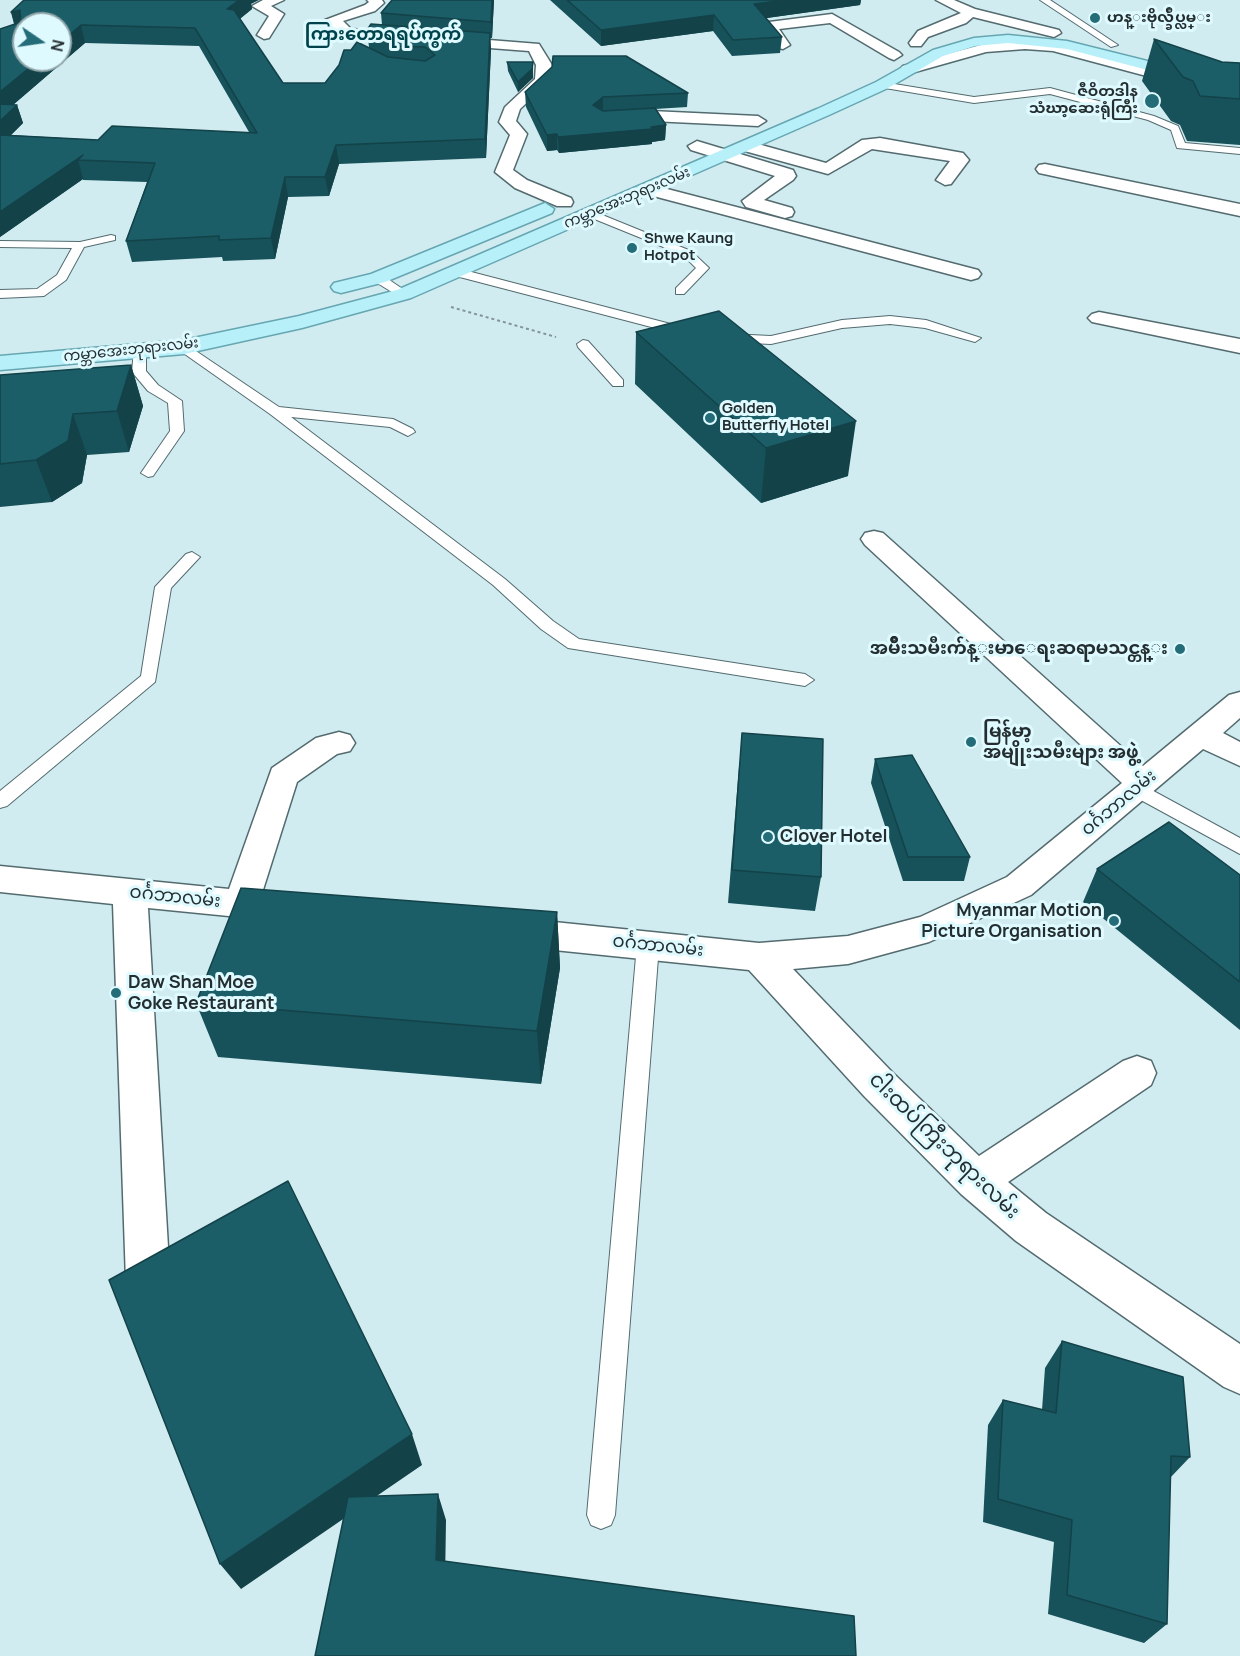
<!DOCTYPE html>
<meta charset="utf-8">
<style>
body{margin:0}
#map{position:relative;width:1240px;height:1656px;overflow:hidden;background:#d1ecf1;font-family:Manrope,sans-serif}
canvas{display:block}
.north{position:absolute;left:12px;top:12px;width:60px;height:60px;box-sizing:border-box;background:#defaff;border:2px solid #94a8ac;border-radius:50%;rotate:103deg;font-size:16px;font-weight:700;line-height:24px;text-align:center;color:#242e30}
.north::after{content:'';display:block;margin:auto;width:21px;height:27px;background:#246c78;clip-path:polygon(50% 0,100% 100%,50% 72%,0 100%)}
</style>
<div id="map">
<canvas width="1240" height="1656"></canvas>
<div class="north">N</div>
</div>
<script>
const c = document.querySelector('canvas').getContext('2d');
c.lineJoin = 'round';
const toPath = rows => new Path2D(rows.map(r => 'M' + r).join(''));
function stroke(path, color, width, dash) { c.strokeStyle = color; c.lineWidth = width; c.lineCap = dash ? 'butt' : 'round'; c.setLineDash(dash || []); c.stroke(path); }
function fillPath(path, color) { c.fillStyle = color; c.fill(path, 'evenodd'); }
function write(font, color, halo, rows, align = 'center') {
  c.font = font + ' Manrope,"Noto Sans Myanmar",sans-serif'; c.lineWidth = 6; c.setLineDash([]); c.textBaseline = 'middle'; c.strokeStyle = halo; c.fillStyle = color; for (const [text, x, y, turn = 0] of rows) {
    c.save(); c.translate(x, y); c.rotate((+turn || 0) * Math.PI / 180); c.textAlign = isNaN(turn) ? turn : align; if (halo) c.strokeText(text, 0, 0); c.fillText(text, 0, 0); c.restore();
  }
}
const service = toPath([
 [1040,0,1050,0,1118,45,1111,47,1040,0],
 [882,82,974,97,1050,88,1154,116,1178,126,1185,143,1240,148,1240,154,1177,148,1171,130,1148,120,1050,94,974,103,879,87,879,83,882,82],
 [587,212,595,212,691,251,709,268,684,294,676,294,676,288,696,268,683,255,587,216,587,212],
 [111,235,115,236,115,240,84,247,66,280,44,296,0,298,0,290,37,289,57,275,72,248,0,247,0,241,80,242,111,235],
 [456,268,686,328,688,331,682,335,452,275,452,269,456,268],
 [374,275,382,275,410,294,400,297,374,281,374,275],
 [890,316,926,320,981,338,975,342,925,328,890,324,842,328,771,344,729,342,723,338,729,334,771,336,842,320,890,316],
 [583,340,588,341,623,380,623,386,613,386,578,347,577,344,583,340],
 [184,343,279,407,393,419,413,429,415,432,408,436,390,427,291,417,505,579,553,621,579,639,805,674,814,680,805,686,568,648,541,629,493,585,270,414,179,350,179,344,184,343],
 [140,346,146,350,146,371,158,385,182,401,184,431,153,476,148,477,141,473,170,431,168,403,148,391,132,372,134,350,140,346],
 [192,552,200,557,171,588,155,682,7,806,0,808,0,791,141,676,155,587,186,554,192,552],
 [1135,781,1240,838,1240,854,1128,793,1126,788,1128,783,1135,781],
 [648,937,655,939,659,945,615,1515,611,1525,601,1529,591,1525,587,1515,637,945,641,939,648,937]
]);
const minor = toPath([
 [263,0,284,0,271,6,284,14,269,38,264,39,257,35,269,16,252,6,263,0],
 [367,0,382,0,384,3,375,11,343,21,351,29,539,44,552,65,551,80,520,109,516,121,527,134,513,170,527,180,571,198,573,202,571,206,557,206,515,188,495,172,510,135,499,122,505,107,535,79,536,65,529,51,346,37,341,36,325,20,365,5,369,2,367,0],
 [936,0,954,0,975,9,1059,30,1061,33,1054,37,973,17,966,23,928,37,921,46,911,46,909,43,918,31,961,13,936,0],
 [832,14,899,52,902,55,894,60,889,58,830,23,779,29,790,45,783,49,778,48,762,26,769,22,832,14],
 [651,111,758,116,766,121,758,126,651,121,616,123,608,118,616,113,651,111],
 [880,138,963,153,969,160,951,184,945,185,936,180,950,161,872,149,828,174,741,150,738,146,747,141,826,163,862,140,880,138],
 [697,141,793,170,796,176,793,180,764,200,792,208,794,212,792,216,785,218,746,207,742,201,775,176,691,150,688,146,697,141],
 [1045,164,1240,204,1240,216,1039,173,1036,169,1039,165,1045,164],
 [648,184,978,270,981,274,978,278,971,280,642,193,639,189,648,184],
 [1099,312,1240,339,1240,353,1092,322,1088,318,1092,314,1099,312],
 [874,531,883,533,1143,766,1229,695,1240,692,1240,718,1223,733,1240,742,1240,766,1203,749,1031,895,929,942,848,964,793,969,892,1072,979,1156,1123,1061,1137,1056,1151,1061,1156,1073,1151,1085,1008,1182,1046,1213,1240,1344,1240,1394,1224,1387,1016,1241,961,1194,864,1096,749,970,515,946,502,942,497,932,502,922,515,918,759,943,848,936,920,917,1007,877,1122,783,865,545,861,539,865,533,874,531],
 [339,732,350,735,355,743,350,751,337,754,297,782,262,893,291,898,296,908,291,918,279,921,148,908,170,1281,163,1296,148,1302,133,1296,126,1281,113,904,0,892,0,866,229,889,272,768,316,738,339,732]
]);
const secondary = toPath([
 [1025,41,1053,43,1240,91,1240,101,1053,51,1025,49,986,52,908,74,900,69,903,66,985,44,1025,41]
]);
const primary = toPath([
 [1008,35,1067,41,1240,84,1240,94,1067,49,1008,43,975,46,943,56,888,88,829,115,411,298,302,328,184,354,0,370,0,356,184,340,299,316,397,290,817,109,876,82,933,50,974,38,1008,35],
 [545,203,554,209,552,213,385,282,341,293,334,291,331,287,334,283,371,274,545,203]
]);
stroke(service, '#536b6f', 2);
stroke(minor, '#536b6f', 3);
stroke(secondary, '#536b6f', 3);
stroke(primary, '#66a6b1', 3);
stroke(toPath([
 [451,307,556,337]
]), '#819498', 2, [3, 3]);
fillPath(service, '#fff');
fillPath(minor, '#fff');
fillPath(secondary, '#fff');
fillPath(primary, '#b8f0fa');
fillPath(toPath([
 [392,0,494,0,492,38,490,38,491,50,486,158,339,164,329,196,288,197,275,259,223,261,222,257,132,262,126,241,147,182,83,180,83,179,0,237,14,24,11,12,251,4,252,9,240,19,283,83,325,83,351,50,369,47,367,30,382,25,381,13],
 [85,43,199,46,249,132,98,140,11,135,23,123,17,105,13,105],
 [550,0,861,0,860,5,766,18,782,37,780,53,732,56,713,31,601,46],
 [1154,39,1222,62,1240,63,1240,145,1187,141,1180,125,1171,121,1142,81],
 [507,62,533,71,533,78,518,92,508,71],
 [525,92,688,93,687,107,655,109,666,125,665,140,652,142,652,144,559,153,557,150,547,151,526,107],
 [636,332,848,476,761,503,635,384],
 [131,365,143,406,129,452,87,455,82,483,52,502,0,507,0,375],
 [875,759,970,857,964,881,903,881,871,783],
 [739,767,821,877,815,911,728,903],
 [1097,869,1240,875,1240,1030,1083,902],
 [557,912,560,968,541,1084,218,1057,196,1003],
 [1062,1341,1190,1457,1170,1478,1167,1624,1144,1643,1048,1614,1054,1542,983,1522,988,1425,1003,1400,1042,1410,1045,1368]
]), '#175159');
fillPath(toPath([
 [239,0,259,0,251,4,252,9,230,26,227,9],
 [492,0,494,0,492,38,491,22],
 [786,0,861,0,860,5,753,20,754,4],
 [20,10,24,24,16,29,11,12],
 [714,15,713,31,601,46,601,30],
 [81,25,85,43,0,116,0,92,39,60,60,60,60,43],
 [490,33,491,50,486,158,485,139],
 [533,62,533,78,518,92,518,82],
 [603,97,603,112,593,105],
 [17,105,23,123,0,146,0,121],
 [666,125,665,140,652,142,652,144,559,153,558,137],
 [557,134,557,150,547,151,547,135],
 [336,145,339,164,329,196,325,177],
 [83,155,78,160,83,179,0,237,0,212],
 [285,177,288,197,275,259,271,238],
 [131,365,143,406,129,452,117,411],
 [73,414,87,455,82,483,52,502,36,460],
 [856,421,848,476,761,503,766,448],
 [557,912,560,968,541,1084,537,1031],
 [412,1434,422,1465,241,1589,220,1564],
 [438,1494,446,1520,445,1583,436,1560]
]), '#134249');
const building = toPath([
 [24,0,239,0,227,9,234,10,283,83,325,83,339,65,344,50,351,50,357,42,388,57,425,61,435,55,425,47,397,46,367,30,371,24,490,33,485,139,336,145,325,177,285,177,271,238,219,240,219,236,126,241,155,163,78,160,83,155,0,212,0,135,98,140,112,126,257,133,195,28,81,25,60,43,60,24,24,24,24,60,39,60,0,92,0,29,21,22,20,10,11,12,24,0],
 [392,0,492,0,491,22,381,13,392,0],
 [567,0,786,0,754,4,782,37,733,40,714,15,601,30,567,0],
 [1154,39,1222,62,1240,63,1240,99,1200,96,1193,81,1183,77,1154,39],
 [553,56,626,56,688,93,603,97,593,105,603,111,655,108,666,125,651,127,652,129,558,137,557,134,547,135,525,92,552,67,553,56],
 [507,62,533,62,532,69,518,82,507,62],
 [0,104,17,105,0,121,0,104],
 [719,311,856,421,766,448,636,332,719,311],
 [131,365,117,411,73,414,68,441,36,460,0,464,0,375,131,365],
 [742,733,823,739,821,877,732,870,742,733],
 [912,755,970,857,908,857,875,759,912,755],
 [1169,822,1240,875,1240,982,1097,869,1169,822],
 [241,888,557,912,537,1031,196,1003,241,888],
 [288,1181,412,1434,220,1564,109,1280,288,1181],
 [1062,1341,1183,1377,1190,1457,1171,1456,1167,1624,1067,1595,1072,1520,998,1499,1003,1400,1056,1413,1062,1341],
 [438,1494,436,1560,854,1616,856,1656,315,1656,348,1497,438,1494]
]);
fillPath(building, '#1b5e68');
stroke(building, '#134249', 1.5);
for (const [x, y, r, color] of [
 [1095,18,6,"#246c78"],
 [1152,101,8,"#246c78"],
 [632,248,6,"#246c78"],
 [710,418,6,"#246c78"],
 [1180,649,6,"#246c78"],
 [971,742,6,"#246c78"],
 [768,837,6,"#246c78"],
 [1114,921,6,"#246c78"],
 [116,993,6,"#246c78"]
]) { const dot = new Path2D(); dot.arc(x, y, r, 0, 2 * Math.PI); c.fillStyle = color; c.fill(dot); stroke(dot, '#defaff', 2); }
write('bold 15px', '#242e30', '#defaff', [
 ["ဟန္းဗိုလ္ခ်ဳပ္လမ္း",1107,18],
 ["ဇီဝိတဒါန",1138,92,"right"],
 ["သံဃာ့ဆေးရုံကြီး",1138,109,"right"],
 ["Shwe Kaung",644,239],
 ["Hotpot",644,256],
 ["Golden",722,409],
 ["Butterfly Hotel",722,426]
], 'left');
write('15px', '#242e30', '#defaff', [
 ["ကမ္ဘာအေးဘုရားလမ်း",627,198,-23],
 ["ကမ္ဘာအေးဘုရားလမ်း",131,350,-6]
]);
write('bold 18px', '#01434c', '#defaff', [
 ["ကြားတောရရပ်ကွက်",383,35]
]);
write('bold 18px', '#242e30', '#defaff', [
 ["အမ်ိဳးသမီးက်န္းမာေရးဆရာမသင္တန္း",1168,649,"right"],
 ["မြန်မာ့",983,732],
 ["အမျိုးသမီးများ အဖွဲ့",983,753],
 ["Clover Hotel",780,837],
 ["Myanmar Motion",1102,911,"right"],
 ["Picture Organisation",1102,932,"right"],
 ["Daw Shan Moe",128,983],
 ["Goke Restaurant",128,1004]
], 'left');
write('18px', '#242e30', '#defaff', [
 ["ဝင်္ဂဘာလမ်း",1119,803,-40],
 ["ဝင်္ဂဘာလမ်း",175,897,6],
 ["ဝင်္ဂဘာလမ်း",658,946,6]
]);
write('21px', '#242e30', '#defaff', [
 ["ငါးထပ်ကြီးဘုရားလမ်း",944,1146,44]
]);
</script>
